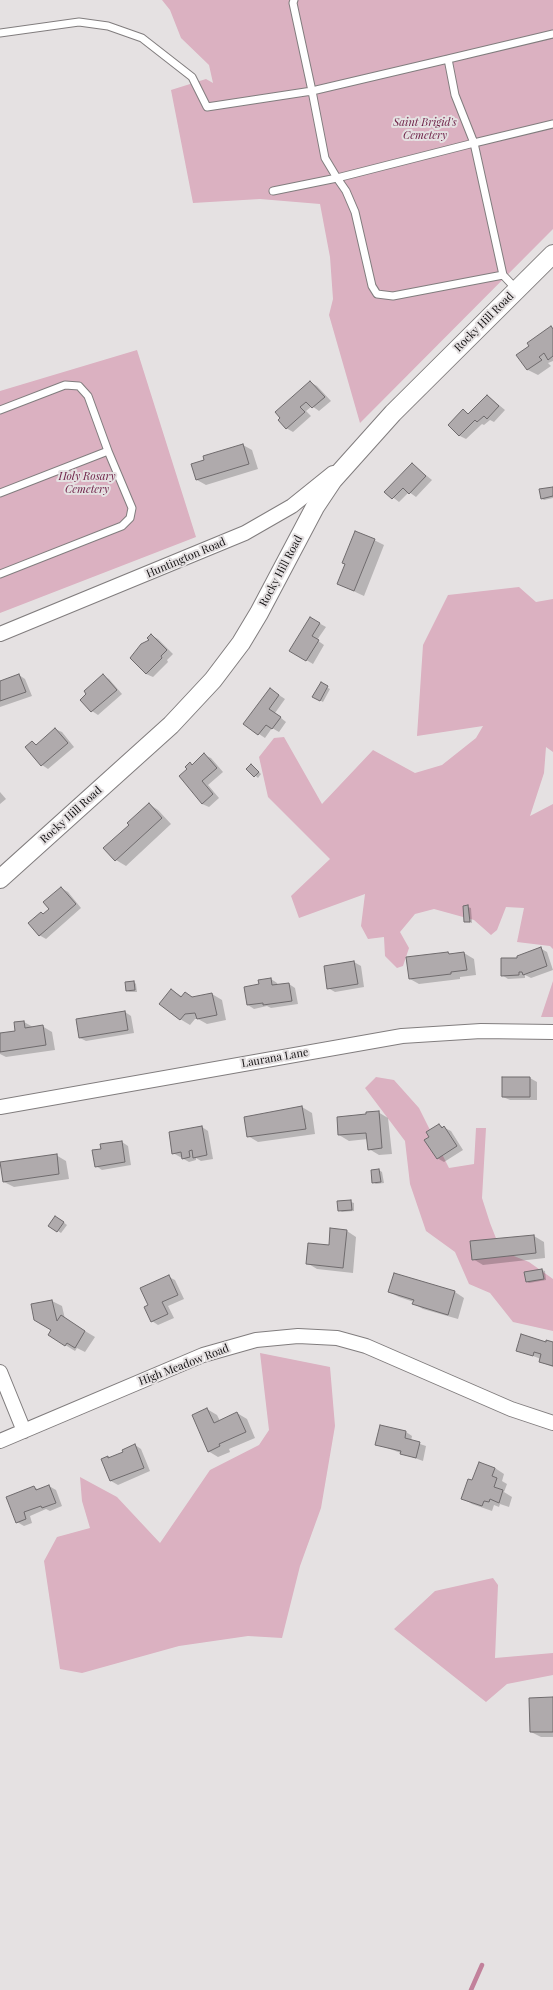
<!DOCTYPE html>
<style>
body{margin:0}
canvas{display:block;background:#e5e1e2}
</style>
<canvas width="553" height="1990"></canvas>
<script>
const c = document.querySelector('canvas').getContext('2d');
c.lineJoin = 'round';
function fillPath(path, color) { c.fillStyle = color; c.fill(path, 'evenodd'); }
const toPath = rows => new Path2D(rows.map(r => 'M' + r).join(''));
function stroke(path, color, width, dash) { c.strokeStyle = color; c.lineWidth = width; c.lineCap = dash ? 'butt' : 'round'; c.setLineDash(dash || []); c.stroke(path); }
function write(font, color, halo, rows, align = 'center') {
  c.font = font + ' "Playfair Display",serif'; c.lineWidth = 4; c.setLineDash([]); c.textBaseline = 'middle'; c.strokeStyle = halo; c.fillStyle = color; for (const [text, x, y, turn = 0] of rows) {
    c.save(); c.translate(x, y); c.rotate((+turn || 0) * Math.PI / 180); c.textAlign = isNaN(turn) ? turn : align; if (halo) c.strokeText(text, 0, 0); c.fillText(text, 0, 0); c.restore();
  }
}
fillPath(toPath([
 [162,0,553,0,553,229,360,423,329,315,333,299,330,257,320,204,260,199,193,203,171,90,206,79,213,83,209,65,181,38,170,10],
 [137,350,196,537,0,613,0,391],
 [519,587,536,602,553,599,553,752,546,747,544,773,530,816,553,804,553,949,550,946,517,942,524,908,506,907,497,930,491,935,474,920,434,909,415,914,400,932,409,948,403,966,397,968,385,956,384,937,368,939,361,926,365,894,299,918,291,896,330,859,268,797,259,757,274,738,284,737,322,804,373,750,415,773,442,765,476,738,483,726,417,736,423,645,448,595],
 [553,981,553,1017,541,1017],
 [376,1077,394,1080,419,1108,449,1168,474,1164,476,1128,486,1128,482,1198,490,1223,501,1251,529,1262,553,1279,553,1331,513,1322,490,1293,469,1284,455,1252,426,1231,410,1184,405,1141,365,1088],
 [260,1353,330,1367,335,1426,321,1508,300,1566,282,1638,248,1636,179,1646,82,1673,60,1669,44,1561,57,1537,90,1528,82,1501,80,1477,117,1497,160,1543,210,1470,259,1445,269,1430],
 [493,1578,498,1585,495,1658,553,1653,553,1675,507,1684,486,1702,394,1629,435,1591]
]), '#dbb1c1');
fillPath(toPath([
 [551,327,553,328,553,361,548,363,551,366,538,375,528,370,518,355],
 [310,382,317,386,331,401,319,411,312,406,306,411,311,416,293,432,286,428],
 [488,396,505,410,494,422,490,420,484,425,482,424,466,439,460,436,449,425,463,411,470,414],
 [243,445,252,450,258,469,206,485,197,480,205,460],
 [412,464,432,480,416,497,409,492,399,502,386,492],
 [553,488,553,498,544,500,541,498],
 [374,540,384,545,364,596,338,584],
 [310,618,326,627,317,640,324,645,313,664,291,651],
 [151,635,158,639,173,654,167,660,168,662,153,677,146,674,131,658,150,640],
 [19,675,25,679,32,696,0,707,0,682],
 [103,676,109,679,122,694,98,715,92,711,82,700],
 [321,684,330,689,323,702,314,697],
 [276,693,285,699,275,713,286,722,279,732,272,728,265,738,244,724],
 [55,729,62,732,74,747,48,769,42,765,26,748,32,742,37,745],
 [204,755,211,758,223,772,208,785,219,798,209,807,202,804,188,769,190,764,193,765],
 [254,767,261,774,258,778,248,769],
 [0,792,6,799,0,804],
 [149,804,158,810,171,824,126,866,116,860,105,848,130,825],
 [61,888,68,892,81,908,46,939,39,935,41,913,44,914,50,909],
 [464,906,471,908,472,923,465,921],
 [540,948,547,952,553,970,531,978,525,975,525,978,508,979,502,975,518,959],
 [448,953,451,955,464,953,474,959,476,975,460,977,460,979,419,984,410,979],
 [354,962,361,966,364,987,335,992,328,988],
 [271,979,277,983,278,986,289,984,295,988,298,1004,271,1008,267,1006,254,1009,248,1005,260,985],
 [134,982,136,984,137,992,130,992,127,991],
 [171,990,183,997,185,993,194,998,212,994,222,1000,226,1020,207,1024,198,1019,195,1019,190,1025,180,1019],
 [125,1012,131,1016,134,1033,86,1041,80,1038],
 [24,1022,33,1027,42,1026,52,1032,55,1050,6,1057,0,1054,0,1034,17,1031],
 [503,1078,530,1078,537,1082,537,1100,510,1100,503,1097],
 [302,1107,312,1113,315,1134,258,1142,248,1136,245,1118],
 [378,1112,388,1118,392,1154,379,1155,369,1149,368,1139,349,1141,339,1135,367,1115],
 [439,1125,451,1131,463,1150,444,1162,437,1158,430,1137],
 [202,1127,208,1131,213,1159,201,1161,196,1158,196,1160,189,1162,173,1153],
 [122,1142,128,1146,131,1165,102,1170,96,1166],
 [56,1155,66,1161,69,1179,14,1187,4,1182],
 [379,1170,382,1172,384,1183,376,1184,373,1182],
 [351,1202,354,1203,354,1211,342,1212,339,1210],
 [58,1218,67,1225,61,1233,49,1225],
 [347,1231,356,1237,353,1273,317,1269,307,1263],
 [534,1236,544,1242,545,1258,483,1265,473,1259],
 [542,1270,545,1271,546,1280,529,1283,526,1281],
 [169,1277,175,1280,184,1299,168,1306,174,1318,158,1325,152,1321,149,1306],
 [389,1292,455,1292,464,1298,458,1319,423,1309,414,1304,414,1302,399,1297],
 [52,1301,62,1306,65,1319,95,1337,85,1352,77,1348,75,1351,49,1335,52,1330],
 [553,1343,553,1367,540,1362,541,1359,517,1350],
 [207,1409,217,1415,220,1421,237,1413,247,1419,255,1438,229,1449,230,1452,218,1457,208,1451],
 [406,1432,412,1436,411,1441,426,1446,423,1461,376,1444],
 [135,1445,141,1449,150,1471,118,1485,111,1481,102,1459,107,1457,110,1458,124,1453],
 [495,1468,504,1474,502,1481,507,1484,504,1492,512,1497,509,1507,500,1504,499,1507,494,1505,492,1511,472,1504,462,1498],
 [49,1486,56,1490,62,1506,50,1511,46,1509,30,1516,32,1523,24,1526,17,1522,34,1487,39,1490],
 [553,1698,553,1737,541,1737,531,1732]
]), '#0003');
stroke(toPath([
 [471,1990,482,1965]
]), '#c2819b', 4.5);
const building = toPath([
 [551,326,553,329,553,356,548,360,544,353,539,357,542,360,527,370,516,355,529,346,527,343,551,326],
 [310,381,325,397,312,408,306,402,300,407,305,412,286,429,278,420,280,418,275,412,310,381],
 [487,395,499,406,487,419,484,416,477,422,475,420,459,436,448,425,463,409,468,414,487,395],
 [243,444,249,464,196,480,191,464,204,460,203,456,243,444],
 [412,463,426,476,409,494,403,488,392,499,384,492,412,463],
 [553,487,553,496,541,499,539,489,553,487],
 [355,531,375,539,354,591,337,584,345,564,342,563,355,531],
 [310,617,320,623,312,636,319,640,306,661,289,651,310,617],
 [151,634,167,650,161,656,162,658,146,674,130,658,141,644,149,640,147,638,151,634],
 [19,674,26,692,0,701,0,681,19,674],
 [103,674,117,690,91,712,80,700,86,694,84,691,103,674],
 [321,682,328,686,320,701,312,697,321,682],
 [270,688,279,695,269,709,281,717,272,729,266,725,258,735,243,724,270,688],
 [55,728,68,743,41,766,25,747,32,741,36,745,55,728],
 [204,753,217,768,202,781,213,794,202,804,179,776,187,769,185,767,190,762,192,765,204,753],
 [251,764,259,772,254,777,246,769,251,764],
 [149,803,162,818,115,861,103,848,129,825,127,823,149,803],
 [61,887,76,904,39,936,28,923,41,912,43,914,49,909,43,902,61,887],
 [468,905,470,922,464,922,463,906,468,905],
 [541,947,547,966,523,975,522,972,519,972,519,975,501,976,501,958,517,958,517,956,541,947],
 [448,952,449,954,464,952,467,970,451,972,451,974,409,979,406,957,448,952],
 [354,961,358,984,327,989,324,966,354,961],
 [271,978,272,985,289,983,292,1001,263,1005,263,1003,247,1005,244,987,259,984,258,980,271,978],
 [134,981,135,990,126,991,125,982,134,981],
 [171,989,181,997,185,992,192,997,212,993,217,1015,197,1019,195,1013,185,1014,180,1020,159,1004,171,989],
 [125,1011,128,1030,79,1038,76,1019,125,1011],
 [24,1021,25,1028,43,1025,46,1045,0,1052,0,1033,15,1031,14,1022,24,1021],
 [502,1077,530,1077,530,1097,502,1097,502,1077],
 [302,1106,306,1129,247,1137,244,1117,302,1106],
 [379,1111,382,1148,368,1150,366,1133,338,1135,337,1117,366,1114,366,1112,379,1111],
 [439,1124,442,1128,444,1126,457,1146,437,1159,424,1140,429,1137,426,1132,439,1124],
 [202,1126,207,1155,193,1158,192,1150,189,1151,190,1157,182,1159,181,1152,172,1154,169,1132,202,1126],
 [122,1141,125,1162,95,1167,92,1150,101,1149,100,1144,122,1141],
 [57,1154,59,1174,3,1182,0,1162,57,1154],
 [379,1169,381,1182,372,1183,371,1170,379,1169],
 [351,1200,352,1210,338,1211,337,1201,351,1200],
 [55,1216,64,1222,57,1232,48,1226,55,1216],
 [330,1228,347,1230,343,1268,306,1264,308,1243,329,1245,330,1228],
 [534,1235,536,1253,472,1260,470,1241,534,1235],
 [542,1269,544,1279,526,1282,524,1272,542,1269],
 [394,1273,455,1291,448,1315,412,1304,414,1300,388,1292,394,1273],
 [169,1275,178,1295,162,1302,168,1314,151,1322,144,1307,148,1305,140,1288,169,1275],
 [52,1300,57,1321,61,1315,85,1331,75,1348,67,1343,65,1346,48,1335,51,1330,34,1320,31,1304,52,1300],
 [521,1334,546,1342,546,1340,553,1342,553,1366,539,1362,541,1354,534,1352,533,1356,516,1351,521,1334],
 [207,1408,214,1423,237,1412,246,1432,219,1444,220,1446,208,1452,192,1415,207,1408],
 [380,1425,406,1431,405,1438,420,1442,416,1458,400,1454,401,1451,375,1445,380,1425],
 [135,1444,144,1468,110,1481,101,1459,108,1456,108,1458,123,1452,122,1450,135,1444],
 [479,1462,495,1468,492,1476,497,1478,494,1487,503,1490,499,1503,490,1499,489,1502,484,1501,482,1506,461,1499,468,1479,472,1480,479,1462],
 [49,1485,56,1503,42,1508,41,1506,24,1512,26,1519,16,1523,6,1497,34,1486,36,1490,49,1485],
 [553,1697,553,1732,530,1732,529,1698,553,1697]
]);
fillPath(building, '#afaaac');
stroke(building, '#6f6b6d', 1);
const service = toPath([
 [294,0,293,3,312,91,448,59],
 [0,33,79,22,108,26,142,38,192,77,207,107,312,91,325,158,337,178,273,191],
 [503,275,393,296,377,294,372,286,355,212,346,191,337,178,474,143,455,95,448,59,553,34],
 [517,290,503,275,474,143,553,124],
 [0,410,65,385,79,386,88,396,108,451],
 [0,493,108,451,132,508,130,518,122,526,0,574]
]);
const minor = toPath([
 [0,634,245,533,292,506,333,473],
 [0,1107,402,1036,481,1031,553,1032],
 [0,1372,24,1431],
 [0,1441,203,1355,256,1340,298,1336,337,1338,366,1346,511,1409,553,1423]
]);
const tertiary = toPath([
 [0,879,171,725,213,680,241,643,259,613,315,507,333,480,393,413,553,254]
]);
stroke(service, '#817d7e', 9);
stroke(minor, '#817d7e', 16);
stroke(tertiary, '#817d7e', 20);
stroke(service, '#fff', 7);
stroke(minor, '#fff', 14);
stroke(tertiary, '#fff', 18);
write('italic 11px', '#6b1d44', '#e5e1e2', [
 ["Saint Brigid's",425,123],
 ["Cemetery",425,136],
 ["Holy Rosary",87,477],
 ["Cemetery",87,490]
]);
write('11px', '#121011', '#e5e1e2', [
 ["Rocky Hill Road",484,322,-45],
 ["Huntington Road",186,558,-23],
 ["Rocky Hill Road",281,571,-62],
 ["Rocky Hill Road",71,815,-42],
 ["Laurana Lane",275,1058,-10],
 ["High Meadow Road",184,1365,-21]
]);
</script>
